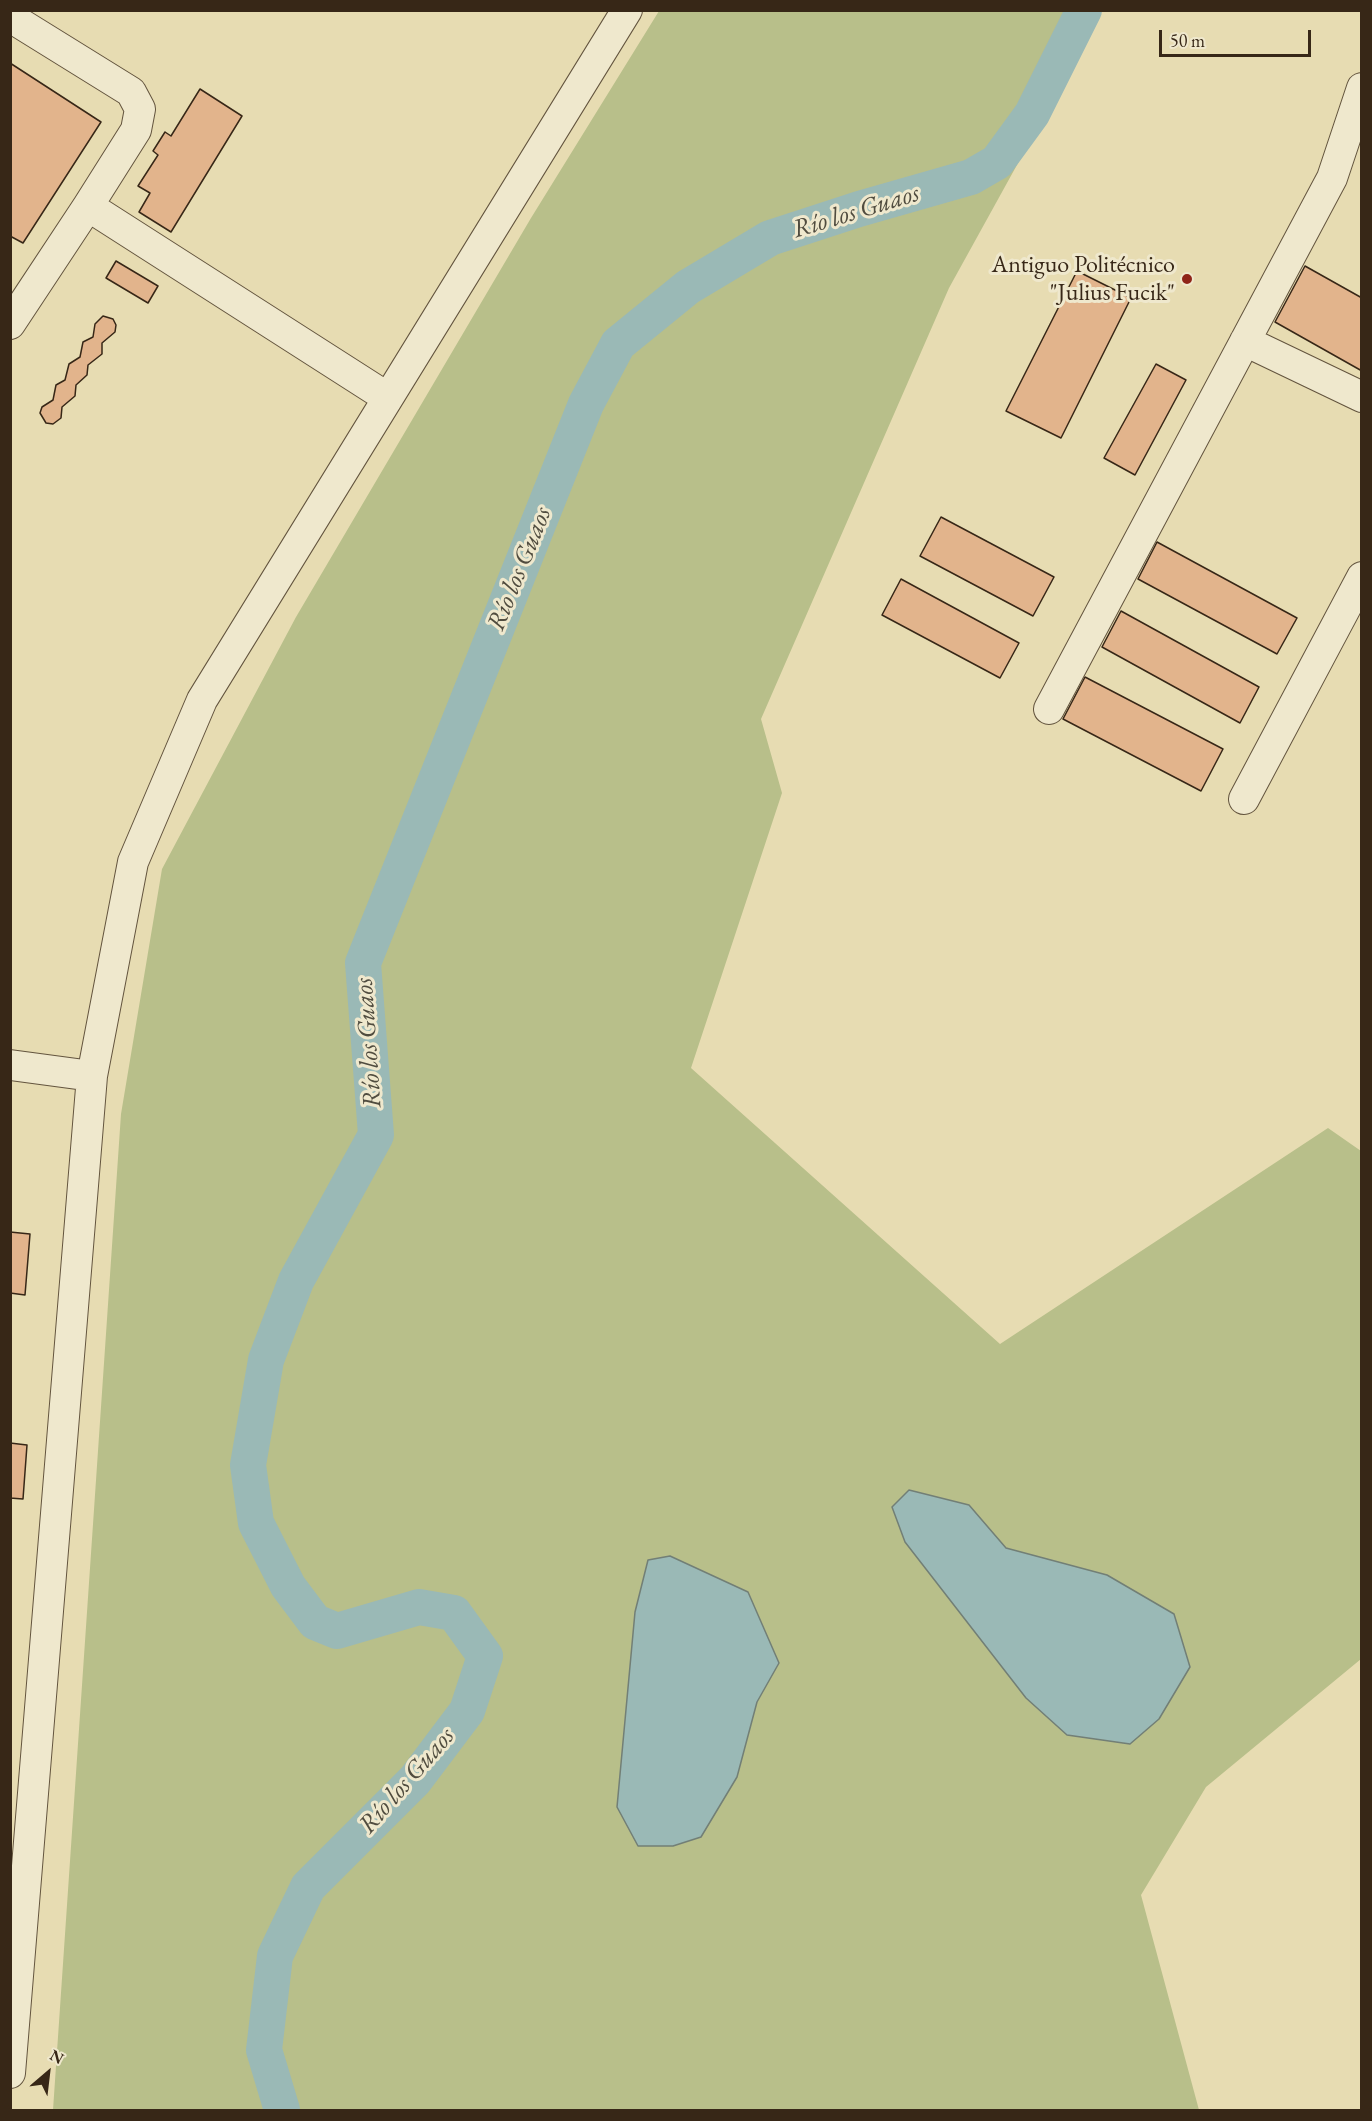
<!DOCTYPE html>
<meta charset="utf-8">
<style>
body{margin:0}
#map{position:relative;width:1372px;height:2121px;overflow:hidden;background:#e7dcb2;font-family:"EB Garamond",serif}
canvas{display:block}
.frame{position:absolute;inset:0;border:12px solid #372717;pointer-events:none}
.north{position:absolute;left:18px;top:2043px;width:60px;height:60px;-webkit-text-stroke:4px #efe8cd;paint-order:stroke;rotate:28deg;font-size:16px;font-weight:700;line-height:24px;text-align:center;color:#372717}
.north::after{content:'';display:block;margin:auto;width:21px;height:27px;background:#372717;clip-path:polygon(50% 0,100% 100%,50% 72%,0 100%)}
.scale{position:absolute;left:1159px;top:30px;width:152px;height:27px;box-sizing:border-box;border:3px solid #372717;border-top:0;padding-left:8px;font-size:18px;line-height:21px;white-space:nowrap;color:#372717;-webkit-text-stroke:4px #efe8cd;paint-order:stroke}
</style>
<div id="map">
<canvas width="1372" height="2121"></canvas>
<div class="frame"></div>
<div class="north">N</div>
<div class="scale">50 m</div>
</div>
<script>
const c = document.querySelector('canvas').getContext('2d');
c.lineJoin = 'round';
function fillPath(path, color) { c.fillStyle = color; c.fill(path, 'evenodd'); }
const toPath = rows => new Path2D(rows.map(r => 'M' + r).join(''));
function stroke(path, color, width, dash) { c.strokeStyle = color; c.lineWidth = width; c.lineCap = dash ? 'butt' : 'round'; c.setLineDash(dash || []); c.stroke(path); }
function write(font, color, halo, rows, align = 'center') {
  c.font = font + ' "EB Garamond",serif'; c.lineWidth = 6; c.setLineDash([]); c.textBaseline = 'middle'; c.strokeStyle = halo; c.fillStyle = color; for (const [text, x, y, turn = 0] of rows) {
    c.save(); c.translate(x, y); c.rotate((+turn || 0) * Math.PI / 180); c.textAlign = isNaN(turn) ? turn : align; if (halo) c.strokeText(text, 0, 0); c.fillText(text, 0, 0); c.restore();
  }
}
fillPath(toPath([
 [659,11,1102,11,949,288,761,719,782,793,691,1068,1000,1344,1328,1128,1361,1151,1361,1659,1206,1787,1141,1895,1199,2110,53,2110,121,1114,162,869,296,617,531,218]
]), '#b8bf8a');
const water = toPath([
 [909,1490,969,1505,1006,1548,1107,1575,1174,1614,1190,1667,1159,1719,1130,1744,1067,1735,1026,1698,905,1542,892,1507,909,1490],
 [670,1556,748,1592,779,1663,757,1702,737,1777,701,1837,673,1846,638,1846,617,1807,635,1612,648,1560,670,1556]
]);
fillPath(water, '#9ab9b6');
stroke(water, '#727f76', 1.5);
stroke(toPath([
 [282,2110,264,2050,275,1956,308,1887,415,1780,467,1711,485,1656,454,1613,419,1607,337,1631,315,1622,288,1586,256,1523,248,1465,266,1360,296,1281,376,1135,363,963,586,404,618,344,688,287,770,238,859,209,971,177,997,162,1032,114,1084,10]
]), '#9ab9b6', 36);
const building = toPath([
 [10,63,101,122,23,243,10,236,10,63],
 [200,89,242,116,171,232,139,212,150,193,138,186,158,155,153,151,165,132,171,136,200,89],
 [116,261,158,286,148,303,106,278,116,261],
 [1305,266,1362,298,1362,371,1275,322,1305,266],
 [1077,271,1131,298,1061,438,1006,411,1077,271],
 [103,316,113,319,116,325,115,332,102,343,102,354,88,365,87,375,76,385,75,396,62,407,61,418,53,424,46,423,40,413,42,407,53,400,56,385,65,380,69,364,80,357,83,342,93,337,95,324,103,316],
 [1156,364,1186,380,1135,475,1104,458,1156,364],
 [941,517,1054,577,1033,616,920,556,941,517],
 [1157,542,1297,618,1277,654,1138,579,1157,542],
 [901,579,1019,643,1000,678,882,615,901,579],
 [1121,611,1259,687,1240,723,1102,647,1121,611],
 [1085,677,1223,749,1201,791,1063,719,1085,677],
 [10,1232,30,1234,25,1295,10,1293,10,1232],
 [10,1443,27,1445,23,1499,10,1498,10,1443]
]);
fillPath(building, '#e2b48c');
stroke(building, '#372717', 1.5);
const minor = toPath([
 [10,17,131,92,140,109,136,130,88,206,388,398],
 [10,324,88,206],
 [1245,341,1362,397],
 [1049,709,1332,178,1362,88],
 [1244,799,1362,577],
 [10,1065,92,1076],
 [10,2073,92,1076,133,862,202,700,627,10]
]);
stroke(minor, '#63543e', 32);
stroke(minor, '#efe8cd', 30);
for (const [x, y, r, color] of [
 [1187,279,6,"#8f2418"]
]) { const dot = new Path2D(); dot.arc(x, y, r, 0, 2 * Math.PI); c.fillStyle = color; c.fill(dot); stroke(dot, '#efe8cd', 2); }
write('24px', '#372717', '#efe8cd', [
 ["Antiguo Politécnico",1175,265],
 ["\"Julius Fucik\"",1175,293]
], 'right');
write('italic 26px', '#504c3f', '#efe8cd', [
 ["Río los Guaos",856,212,-17],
 ["Río los Guaos",520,569,-68],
 ["Río los Guaos",369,1043,-94],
 ["Río los Guaos",407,1781,-49]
]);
</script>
